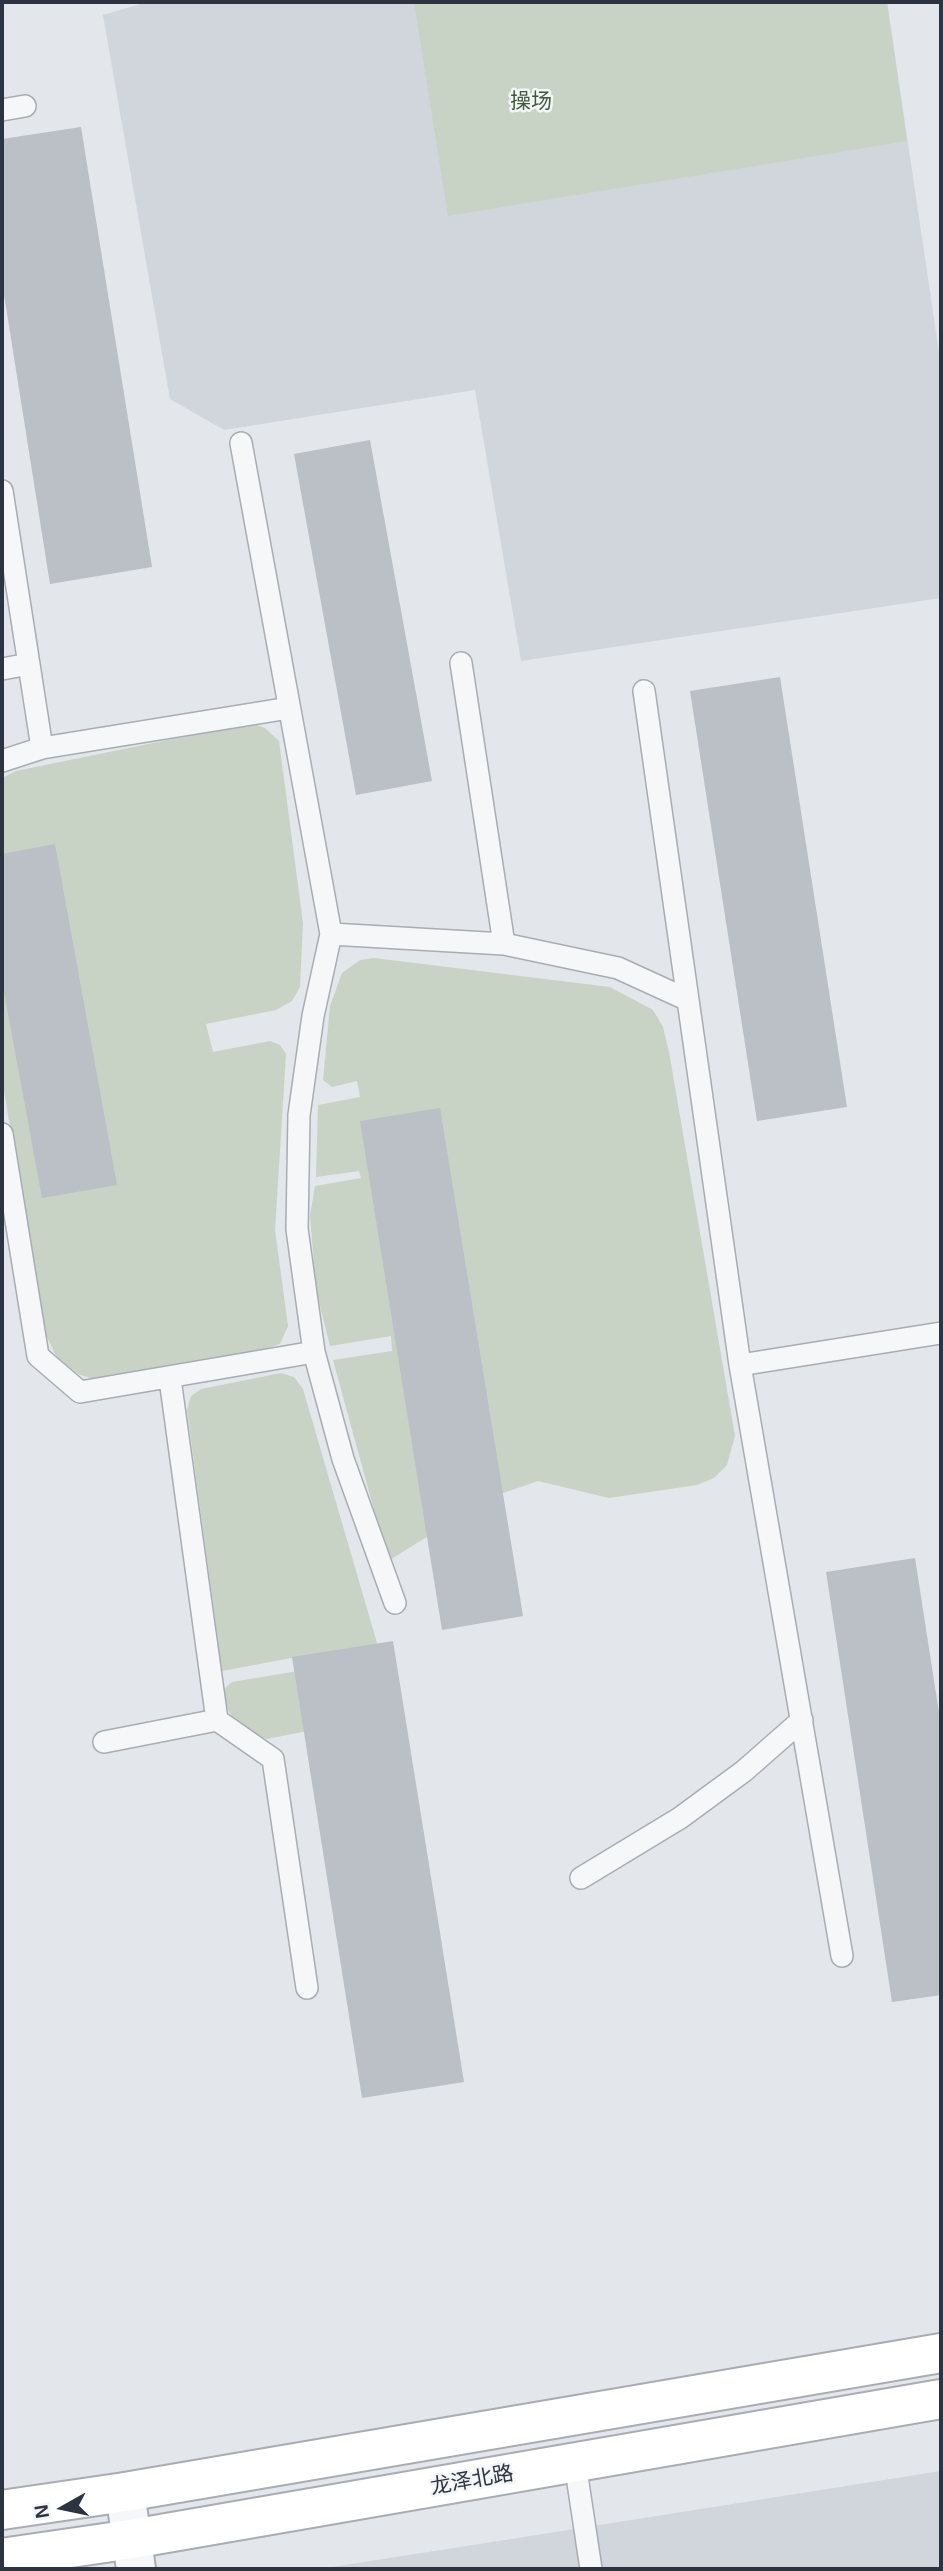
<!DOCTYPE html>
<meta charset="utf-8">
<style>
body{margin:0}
#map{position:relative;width:943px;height:2571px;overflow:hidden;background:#e3e6ea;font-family:Helvetica,sans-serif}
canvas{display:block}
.frame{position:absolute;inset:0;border:4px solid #2c3341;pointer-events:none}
.north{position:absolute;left:28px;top:2473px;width:70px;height:70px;-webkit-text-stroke:5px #f3f5f7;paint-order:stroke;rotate:261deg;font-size:19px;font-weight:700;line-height:28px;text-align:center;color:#2c3341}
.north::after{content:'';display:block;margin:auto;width:24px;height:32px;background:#2c3341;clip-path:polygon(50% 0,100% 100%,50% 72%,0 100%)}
</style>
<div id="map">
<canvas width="943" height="2571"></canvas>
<div class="frame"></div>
<div class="north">N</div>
</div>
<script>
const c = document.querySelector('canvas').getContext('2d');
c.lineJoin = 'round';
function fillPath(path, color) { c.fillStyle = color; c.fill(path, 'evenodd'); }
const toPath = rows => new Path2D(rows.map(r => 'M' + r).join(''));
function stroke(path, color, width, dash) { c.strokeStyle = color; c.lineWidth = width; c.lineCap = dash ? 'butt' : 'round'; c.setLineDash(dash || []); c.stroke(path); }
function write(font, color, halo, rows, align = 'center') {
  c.font = font + ' Helvetica,"Noto Sans SC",sans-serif'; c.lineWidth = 5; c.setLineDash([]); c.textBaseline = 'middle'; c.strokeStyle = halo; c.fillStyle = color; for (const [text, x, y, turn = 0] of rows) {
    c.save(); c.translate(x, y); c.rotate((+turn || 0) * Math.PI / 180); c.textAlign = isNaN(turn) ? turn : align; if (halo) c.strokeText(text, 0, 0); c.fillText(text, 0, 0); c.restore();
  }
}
fillPath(toPath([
 [148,2,887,2,941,366,941,598,521,661,475,390,224,430,170,399,103,15],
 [941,2471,941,2569,319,2569,505,2540]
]), '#d1d5dc');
fillPath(toPath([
 [414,2,887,2,907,141,448,216],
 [251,723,265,728,279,741,303,923,300,987,292,1001,276,1010,206,1024,213,1052,270,1041,280,1045,286,1054,275,1230,288,1326,280,1344,263,1350,100,1381,78,1374,57,1358,45,1333,2,1079,2,778,16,771],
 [374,958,610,987,653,1010,663,1027,669,1052,735,1436,727,1465,714,1478,697,1485,609,1498,538,1481,492,1497,388,1561,333,1360,392,1351,391,1336,330,1346,316,1290,310,1215,315,1186,361,1178,359,1171,316,1177,318,1105,360,1097,357,1081,332,1087,323,1080,330,1006,342,973,360,960],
 [281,1373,294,1377,303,1389,391,1691,377,1717,267,1739,249,1734,234,1720,227,1708,224,1689,232,1682,304,1670,302,1656,222,1671,187,1410,191,1396,201,1389]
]), '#c8d3c5');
fillPath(toPath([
 [81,127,152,567,50,584,2,282,2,139],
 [370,440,432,781,356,795,294,454],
 [780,677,847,1107,757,1121,690,691],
 [55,844,117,1185,42,1198,2,981,2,854],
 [440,1108,523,1616,442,1630,360,1121],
 [915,1558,941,1726,941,1995,892,2002,826,1572],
 [393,1641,464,2082,362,2098,292,1657]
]), '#bbbfc6');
const service = toPath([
 [2,110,25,106],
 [241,443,331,934,313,1016,299,1115,297,1229,314,1352,343,1459,395,1603],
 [2,491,42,748],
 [461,663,504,944],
 [2,669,29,664],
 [644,691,740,1365,842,1956],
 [2,761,42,748,289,708],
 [331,934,504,944,618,968,688,1000],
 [2,1134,38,1356,80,1392,314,1352],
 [740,1365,941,1333],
 [217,1720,273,1759,307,1988],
 [104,1742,217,1720,170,1379],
 [581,1878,680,1818,744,1771,802,1720],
 [575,2463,591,2569]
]);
const tertiary = toPath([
 [125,2492,136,2569]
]);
const secondary = toPath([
 [2,2510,125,2492,941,2353],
 [2,2558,132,2539,941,2399]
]);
stroke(service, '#a8adb4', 24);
stroke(tertiary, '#a8adb4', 42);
stroke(secondary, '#a8adb4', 42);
stroke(service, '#f6f7f9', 21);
stroke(tertiary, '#f6f7f9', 38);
stroke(secondary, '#fff', 38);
write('21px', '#405b3b', '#f3f5f7', [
 ["操场",531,102]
]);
write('21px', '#2c3341', '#f3f5f7', [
 ["龙泽北路",472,2481,-10]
]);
</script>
